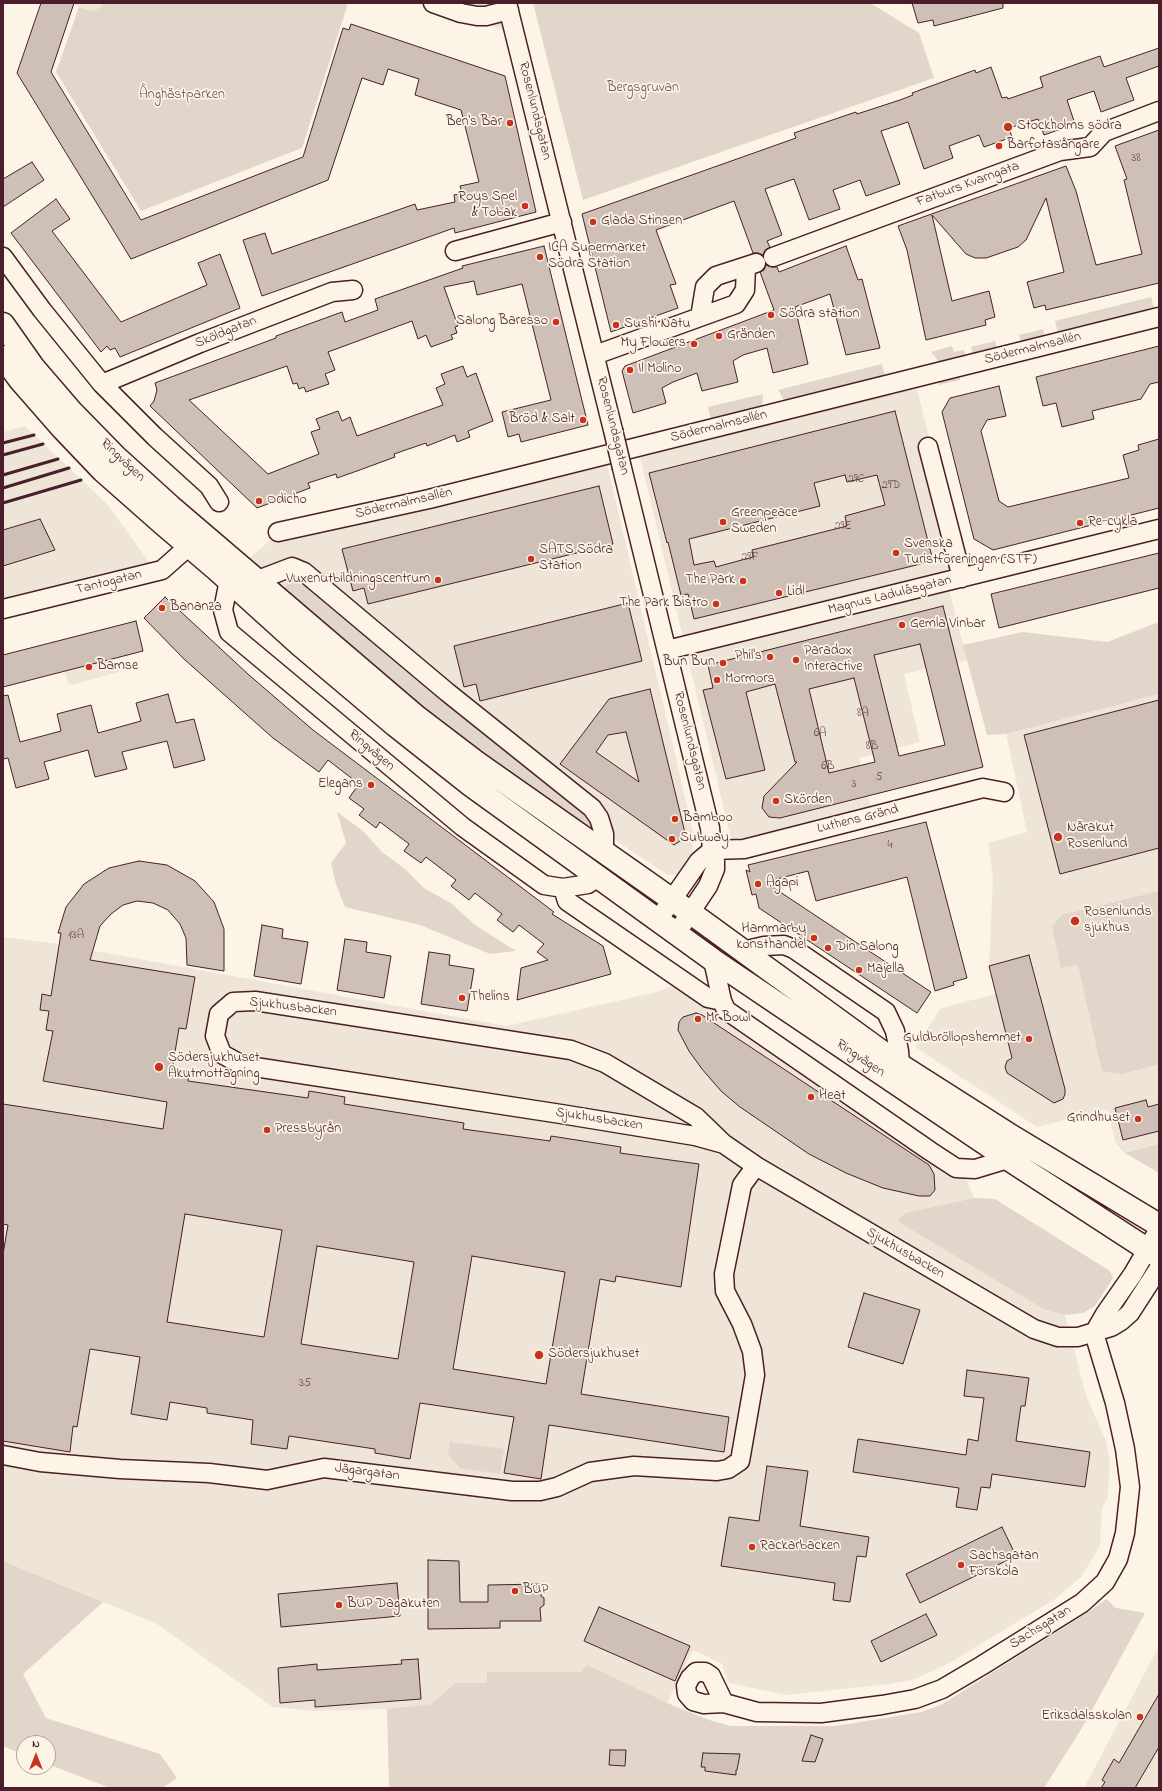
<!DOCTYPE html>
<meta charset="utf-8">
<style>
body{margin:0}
#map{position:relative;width:1162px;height:1791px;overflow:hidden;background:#fcf5e5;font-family:"Indie Flower",sans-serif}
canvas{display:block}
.frame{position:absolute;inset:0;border:4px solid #4a1f2b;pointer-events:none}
.north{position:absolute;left:16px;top:1735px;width:40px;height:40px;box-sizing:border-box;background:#fcf5e5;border:1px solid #b59f9b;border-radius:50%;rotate:0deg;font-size:11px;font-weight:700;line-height:16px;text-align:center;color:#4a1f2b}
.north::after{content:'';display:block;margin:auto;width:14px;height:18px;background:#c8321e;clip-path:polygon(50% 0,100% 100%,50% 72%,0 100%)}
</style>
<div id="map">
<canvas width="1162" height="1791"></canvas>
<div class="frame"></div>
<div class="north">N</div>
</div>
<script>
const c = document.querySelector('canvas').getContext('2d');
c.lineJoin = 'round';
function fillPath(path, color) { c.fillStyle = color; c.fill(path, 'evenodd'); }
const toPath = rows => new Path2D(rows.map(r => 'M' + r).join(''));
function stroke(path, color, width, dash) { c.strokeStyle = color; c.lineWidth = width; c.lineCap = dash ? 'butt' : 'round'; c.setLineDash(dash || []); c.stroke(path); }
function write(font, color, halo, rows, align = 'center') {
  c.font = font + ' "Indie Flower",sans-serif'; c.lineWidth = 3.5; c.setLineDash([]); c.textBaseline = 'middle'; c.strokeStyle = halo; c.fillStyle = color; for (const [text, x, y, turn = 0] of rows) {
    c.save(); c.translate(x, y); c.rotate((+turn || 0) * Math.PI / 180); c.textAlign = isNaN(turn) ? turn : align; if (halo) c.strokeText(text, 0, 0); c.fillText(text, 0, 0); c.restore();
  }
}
fillPath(toPath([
 [68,3,102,3,102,6,94,11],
 [423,3,496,3,503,30],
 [914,377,965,579,948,585,967,660,904,674,920,742,859,758,873,815,733,847,638,449],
 [25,426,108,505,157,573,3,611,3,432],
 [605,455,694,836,692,850,688,862,679,874,668,875,595,827,590,816,431,691,298,580,289,581,284,588,248,559,274,537],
 [106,652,109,664,119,669,119,672,71,685,68,683,63,663],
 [1159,694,1159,1144,1125,1153,1116,1144,1107,1109,1037,1127,915,1047,941,1008,996,994,989,966,993,877,988,843,1027,832,1006,734],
 [3,937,52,943,506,1026,657,992,691,978,958,1159,974,1198,905,1213,897,1221,1045,1310,1065,1315,1086,1395,1106,1441,1110,1461,1108,1497,1102,1508,1100,1546,1081,1577,1055,1599,953,1661,916,1679,889,1684,787,1695,728,1683,722,1664,693,1650,667,1703,587,1666,581,1672,487,1672,487,1683,455,1683,431,1704,387,1709,313,1711,273,1707,157,1624,3,1561],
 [1159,1646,1159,1788,1084,1788]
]), '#eee5d7');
fillPath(toPath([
 [102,3,348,3,302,148,141,211,56,72,79,7,94,11,102,6],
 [533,3,870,3,919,33,934,78,583,200],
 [1151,297,1159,327,1062,351,1055,321],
 [1043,329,1049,354,1025,360,1019,335],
 [995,341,1001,367,978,373,971,347],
 [952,346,954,352,964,350,970,373,960,376,960,380,939,385,941,376,937,359,931,352],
 [882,364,890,396,786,421,787,405,778,390],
 [763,394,762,411,771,426,715,439,708,407],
 [298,579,431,691,590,816,595,827,591,830,421,707,284,588,289,581],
 [1159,622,1159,694,1006,734,987,735,963,645,1023,632,1107,642],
 [337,812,363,831,382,852,405,869,424,888,452,904,475,925,516,951,490,954,420,925,345,907,336,884,331,863,346,843],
 [1159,891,1159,1064,1122,1074,1102,1071,1078,965,1061,968,1052,927,1062,915],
 [1159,1144,1159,1173,1125,1153],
 [974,1198,995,1199,1110,1271,1113,1278,1095,1306,1083,1313,1065,1315,1045,1310,897,1221,905,1213],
 [450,1442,504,1449,500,1474,460,1468,448,1455],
 [3,1561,103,1602,23,1674,46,1718,160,1754,177,1778,162,1788,110,1788,48,1764,48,1743,24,1743,24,1755,3,1746],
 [1106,1599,1116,1608,1145,1613,1085,1723,1044,1788,389,1788,387,1709,431,1704,455,1683,487,1683,487,1672,581,1672,587,1665,674,1706,709,1720,731,1726,836,1726,921,1712,941,1705,1093,1609]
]), '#e2d5ca');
const building = toPath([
 [41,3,74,3,51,72,141,220,303,157,343,28,349,30,351,24,505,76,536,212,455,233,454,228,262,296,243,240,265,233,272,254,415,204,417,210,455,202,454,195,462,193,460,186,479,182,461,110,415,95,419,79,388,69,383,85,362,78,328,180,131,259,17,73,41,3],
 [912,3,1003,3,1003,8,934,26,933,20,918,23,912,3],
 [1159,48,1159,66,1126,78,1134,100,1101,112,1094,91,1067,100,1075,124,1044,135,1038,119,1009,128,1012,137,984,147,979,135,949,146,953,158,924,169,908,122,881,131,900,184,866,196,860,180,833,190,840,209,809,220,794,179,765,189,782,235,767,241,770,247,765,250,763,255,758,253,753,253,734,201,656,230,676,284,670,285,678,308,611,332,582,214,796,138,794,133,856,112,857,114,900,100,913,95,912,93,975,70,976,73,991,67,1002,98,1007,97,1008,99,1043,87,1040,77,1100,56,1104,67,1159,48],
 [1159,130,1159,283,1046,310,1045,305,1034,308,1027,282,1064,272,1046,198,1026,240,1018,247,986,258,975,258,966,254,932,215,952,301,989,291,995,317,985,320,986,325,926,340,907,250,898,226,1066,166,1076,191,1096,265,1142,254,1124,180,1127,179,1115,146,1159,130],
 [32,162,44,180,3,207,3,179,32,162],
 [56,199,70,219,52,231,121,322,207,285,198,263,220,254,240,308,120,357,115,348,110,350,107,346,101,352,11,233,56,199],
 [544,246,588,425,521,442,519,434,508,437,502,412,551,400,522,284,477,295,474,281,444,287,458,326,455,327,457,333,451,335,453,339,431,347,426,335,418,339,412,321,328,352,335,370,325,374,329,384,306,392,304,387,299,389,297,383,293,384,287,366,189,400,268,474,319,454,311,432,320,429,316,419,338,411,342,421,350,417,357,436,443,405,436,388,445,384,441,374,463,366,467,377,476,373,493,421,468,431,470,437,457,442,455,435,427,446,426,443,394,454,395,457,357,471,337,478,336,474,308,483,310,488,257,508,150,406,154,401,157,390,155,383,276,338,276,336,342,312,345,322,378,310,375,299,463,268,462,266,544,246],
 [846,246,858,280,862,279,880,348,846,355,830,294,795,307,808,364,773,373,767,348,743,355,733,361,738,382,702,391,697,373,673,382,662,388,666,403,633,413,622,371,625,366,774,310,760,272,764,270,766,265,772,267,777,267,779,272,846,246],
 [1159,346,1159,382,1150,384,1141,399,1092,411,1094,419,1062,427,1056,403,1043,406,1036,377,1159,346],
 [999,386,1006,416,987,420,981,431,999,501,1008,507,1129,478,1123,455,1139,450,1138,445,1159,439,1159,508,993,550,974,539,942,412,950,398,999,386],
 [895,411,933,561,694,619,688,594,681,595,668,542,667,543,649,473,895,411],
 [845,475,847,482,877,475,885,505,845,516,847,526,752,550,753,557,716,567,714,561,694,565,689,539,820,506,814,483,845,475],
 [599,486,613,544,368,604,364,588,353,591,342,549,599,486],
 [40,519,55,550,3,566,3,530,40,519],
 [1159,553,1159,588,999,628,991,594,1159,553],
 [165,597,249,675,313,730,554,912,552,914,603,946,611,974,517,1000,521,968,548,960,537,952,544,944,519,925,513,932,497,920,502,914,475,893,469,900,451,886,456,880,426,857,421,863,404,851,409,844,380,822,376,828,359,815,364,809,349,798,359,784,328,760,319,772,273,738,184,659,144,618,165,597],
 [628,603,642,661,480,701,476,684,464,687,454,646,628,603],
 [943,606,983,767,780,818,769,817,762,808,764,796,797,762,795,762,775,684,746,692,765,770,726,779,703,690,713,688,708,665,943,606],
 [920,644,945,745,899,756,874,655,920,644],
 [854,678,875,762,829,773,809,689,854,678],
 [136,621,143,651,3,687,3,655,136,621],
 [650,689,686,837,674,845,560,764,609,699,650,689],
 [626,732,639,782,596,752,608,735,626,732],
 [168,694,176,723,194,719,205,760,174,768,167,741,122,752,127,769,95,777,88,750,44,762,49,779,16,788,8,758,3,759,3,696,8,695,20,742,61,731,57,714,91,705,98,733,141,721,136,703,168,694],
 [1159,700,1159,848,1060,874,1024,735,1159,700],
 [926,822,967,978,953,982,954,985,935,991,907,877,816,901,808,871,765,882,931,992,917,1013,759,908,756,894,752,895,746,870,750,872,748,865,926,822],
 [139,861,167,865,195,881,214,902,224,929,224,971,187,965,186,938,180,924,168,910,153,903,137,901,123,905,111,914,100,926,90,960,195,977,186,1029,179,1028,172,1070,189,1072,188,1081,308,1098,309,1091,345,1097,344,1104,464,1123,463,1129,550,1141,551,1136,621,1147,620,1153,699,1164,681,1287,616,1276,615,1282,600,1279,581,1394,729,1417,724,1452,549,1425,541,1479,504,1473,514,1417,420,1403,410,1459,375,1453,375,1449,289,1436,287,1449,251,1444,253,1420,207,1413,207,1408,170,1402,167,1420,131,1414,140,1357,90,1349,77,1427,73,1426,70,1452,3,1441,3,1254,8,1225,3,1224,3,1104,163,1129,167,1102,43,1081,53,1031,46,1030,49,1011,40,1010,42,994,51,996,61,933,58,933,66,907,84,884,109,868,139,861],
 [185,1214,282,1230,264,1337,167,1322,185,1214],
 [317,1246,414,1262,398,1359,301,1344,317,1246],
 [472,1256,565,1272,546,1384,453,1369,472,1256],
 [262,925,283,929,282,938,308,942,301,984,254,976,262,925],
 [345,939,367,942,366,952,391,956,384,998,337,990,345,939],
 [429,952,450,955,449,965,474,969,467,1011,421,1004,429,952],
 [1029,955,1065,1089,1065,1094,1063,1099,1054,1103,1007,1073,1005,1067,1007,1061,1012,1058,989,966,1029,955],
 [696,1013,702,1015,929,1165,934,1174,935,1190,930,1196,919,1196,883,1188,846,1173,809,1154,740,1107,721,1091,702,1069,689,1051,678,1030,679,1022,683,1017,696,1013],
 [1146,1100,1148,1107,1159,1104,1159,1131,1123,1140,1115,1108,1146,1100],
 [864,1293,920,1310,903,1364,848,1347,864,1293],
 [967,1370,1029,1378,1025,1406,1021,1406,1016,1441,1090,1452,1085,1487,992,1474,990,1488,981,1487,977,1510,956,1507,959,1488,853,1472,858,1439,966,1455,968,1439,978,1441,984,1398,964,1396,967,1370],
 [767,1466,808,1471,800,1526,869,1537,866,1557,857,1556,850,1602,833,1600,835,1583,721,1566,729,1517,759,1521,767,1466],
 [1002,1527,1016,1556,920,1603,906,1574,1002,1527],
 [428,1560,459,1561,460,1602,488,1602,488,1585,541,1584,541,1596,544,1598,544,1605,540,1608,541,1621,500,1621,500,1628,428,1629,428,1560],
 [397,1583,400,1616,281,1627,278,1594,397,1583],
 [599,1607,690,1646,675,1681,584,1641,599,1607],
 [926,1614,937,1635,881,1662,871,1641,926,1614],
 [418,1659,421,1699,315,1707,315,1700,280,1703,278,1668,317,1664,317,1670,402,1664,401,1660,418,1659],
 [1159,1694,1159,1747,1135,1788,1101,1788,1105,1782,1102,1780,1114,1759,1119,1763,1159,1694],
 [811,1735,823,1739,815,1762,802,1761,811,1735],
 [610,1750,626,1750,625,1766,609,1765,610,1750],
 [703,1753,740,1754,737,1770,736,1770,736,1775,705,1771,705,1767,701,1767,703,1753]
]);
fillPath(building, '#cfc0b7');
stroke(building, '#4a1f2b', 1);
const minor = toPath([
 [433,3,461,13,477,16,486,16,509,10],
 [507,3,613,430],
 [455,251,562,222],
 [3,257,42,310,102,384,155,437,209,486,219,502],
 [773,257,1060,151,1090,147,1104,132,1159,111],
 [700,317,705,287,716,276,756,263],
 [595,355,736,304,745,290,746,267],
 [102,384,200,343,332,292,353,290],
 [928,447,962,578],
 [622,468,710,828,712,850,715,860,715,869,708,886,676,934],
 [278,532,429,499,1159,317],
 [229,580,223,610,229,632,463,827,544,885,563,888,588,884,598,877],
 [258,580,292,567,304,572,447,692,592,808,599,818,604,834,604,853],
 [3,609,162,570,198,538],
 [667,650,1159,529],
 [712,850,744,849,983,788,1004,792],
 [563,888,567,901,708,998,722,1001],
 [658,920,699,861,712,850],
 [743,951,764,946,784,945,794,949,886,1012,895,1031,899,1051,900,1065],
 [713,960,722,1001,726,1010,930,1151,956,1168,975,1169,1008,1159],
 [724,1144,695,1136,561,1114,242,1065,222,1054,215,1036,219,1014,233,1002,255,1001,571,1050,605,1063,696,1117,724,1144,756,1166,1034,1329,1058,1337,1078,1337,1111,1327,1121,1321,1130,1313,1159,1268],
 [1094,1333,1105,1314,1133,1274,1159,1229],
 [3,1455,40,1462,120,1469,209,1473,267,1480,324,1468,512,1491,540,1491,557,1487,590,1472,634,1466,717,1471,728,1469,740,1461,755,1375,752,1351,742,1324,725,1291,724,1274,742,1185,756,1166],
 [724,1703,711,1676,705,1672,696,1672,690,1678,686,1686,687,1694,693,1701,704,1704,724,1703,757,1712,821,1713,882,1705,915,1699,942,1689,981,1666,1082,1603,1105,1582,1118,1559,1125,1533,1130,1487,1125,1449,1115,1403,1094,1333]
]);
const major = toPath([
 [3,324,34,368,71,411,116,457,170,506,417,717,476,762,691,913,900,1065,1013,1137,1159,1225],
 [3,357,20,380,62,428,103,471,163,524,216,569,300,645,396,726,468,783,713,960,1008,1159,1159,1257]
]);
stroke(minor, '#4a1f2b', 21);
stroke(major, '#4a1f2b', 25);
stroke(minor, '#fcf5e5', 18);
stroke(major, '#fcf5e5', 22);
stroke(toPath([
 [3,443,34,435],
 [3,455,43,444],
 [3,475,58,459],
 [3,488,69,468],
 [3,503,81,480]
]), '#4a1f2b', 3);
const minorBridge = toPath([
 [613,430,622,468]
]);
stroke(minorBridge, '#4a1f2b', 21, []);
stroke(minorBridge, '#fcf5e5', 18);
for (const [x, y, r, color] of [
 [510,123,4,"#c8321e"],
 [1008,127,5,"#c8321e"],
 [999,146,4,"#c8321e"],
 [525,206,4,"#c8321e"],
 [593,222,4,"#c8321e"],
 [540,257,4,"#c8321e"],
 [771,315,4,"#c8321e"],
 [556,322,4,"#c8321e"],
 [616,325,4,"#c8321e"],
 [719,336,4,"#c8321e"],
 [694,344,4,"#c8321e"],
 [630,370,4,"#c8321e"],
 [583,420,4,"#c8321e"],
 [259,501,4,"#c8321e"],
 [723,522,4,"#c8321e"],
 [1080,523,4,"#c8321e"],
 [896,553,4,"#c8321e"],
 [531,559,4,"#c8321e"],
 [438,580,4,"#c8321e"],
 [743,581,4,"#c8321e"],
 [779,593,4,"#c8321e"],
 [716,604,4,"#c8321e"],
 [162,608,4,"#c8321e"],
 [902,625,4,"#c8321e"],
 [770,657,4,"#c8321e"],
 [796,660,4,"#c8321e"],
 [723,663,4,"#c8321e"],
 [89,667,4,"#c8321e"],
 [717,680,4,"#c8321e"],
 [371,785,4,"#c8321e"],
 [776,801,4,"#c8321e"],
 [675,819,4,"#c8321e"],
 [1058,837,5,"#c8321e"],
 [672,839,4,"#c8321e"],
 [758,884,4,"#c8321e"],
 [1075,921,5,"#c8321e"],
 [814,938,4,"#c8321e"],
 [828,948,4,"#c8321e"],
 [859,970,4,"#c8321e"],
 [462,998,4,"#c8321e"],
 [698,1019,4,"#c8321e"],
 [1029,1039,4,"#c8321e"],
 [159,1067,5,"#c8321e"],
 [811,1097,4,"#c8321e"],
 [1138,1119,4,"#c8321e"],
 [267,1130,4,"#c8321e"],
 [539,1355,5,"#c8321e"],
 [752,1547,4,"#c8321e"],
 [961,1565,4,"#c8321e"],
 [515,1591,4,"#c8321e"],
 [339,1605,4,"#c8321e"],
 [1140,1717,4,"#c8321e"]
]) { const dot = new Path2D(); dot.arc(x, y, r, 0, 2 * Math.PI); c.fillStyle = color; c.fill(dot); stroke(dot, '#fcf5e5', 1.5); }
write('12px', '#6b474e', null, [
 ["38",1136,159],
 ["29C",856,480],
 ["29D",891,486],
 ["29E",843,527],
 ["29F",750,558],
 ["8A",863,714],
 ["6A",820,734],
 ["8B",872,747],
 ["6B",828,767],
 ["5",879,778],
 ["3",854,785],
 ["4",890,846],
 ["13A",76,936],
 ["35",305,1384]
]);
write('14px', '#704c53', '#fcf5e5', [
 ["Bergsgruvan",643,89],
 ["Ånghästparken",182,96]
]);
write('14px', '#4a1f2b', '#fcf5e5', [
 ["Rosenlundsgatan",534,111,76],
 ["Fatburs Kvarngata",968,185,-20],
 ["Sköldgatan",226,333,-22],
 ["Södermalmsallén",1033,349,-14],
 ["Rosenlundsgatan",612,426,76],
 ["Södermalmsallén",719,427,-14],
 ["Ringvägen",122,461,43],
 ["Södermalmsallén",404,504,-13],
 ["Tantogatan",109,583,-14],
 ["Magnus Ladulåsgatan",890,596,-14],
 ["Rosenlundsgatan",689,741,76],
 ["Ringvägen",371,751,40],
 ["Luthens Gränd",858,820,-14],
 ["Sjukhusbacken",293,1008,7],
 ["Ringvägen",860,1059,34],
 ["Sjukhusbacken",599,1120,9],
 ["Sjukhusbacken",905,1254,30],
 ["Jägargatan",367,1473,7],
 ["Sachsgatan",1041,1628,-32]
]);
write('14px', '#4a1f2b', '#fcf5e5', [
 ["Ben's Bar",502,123,"right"],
 ["Stockholms södra",1017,127],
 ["Barfotasångare",1007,146],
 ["Roys Spel",517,198,"right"],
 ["& Tobak",517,214,"right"],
 ["Glada Stinsen",601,222],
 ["ICA Supermarket",548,249],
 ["Södra Station",548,265],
 ["Södra station",779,315],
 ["Salong Baresso",548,322,"right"],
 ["Sushi Natu",624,325],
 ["Gränden",727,336],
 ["My Flowers",686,344,"right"],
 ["Il Molino",638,370],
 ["Bröd & Salt",575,420,"right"],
 ["Odicho",267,501],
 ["Greenpeace",731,514],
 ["Sweden",731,530],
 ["Re-cykla",1088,523],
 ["Svenska",904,545],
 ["Turistföreningen (STF)",904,561],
 ["SATS Södra",539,551],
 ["Station",539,567],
 ["Vuxenutbildningscentrum",430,580,"right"],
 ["The Park",735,581,"right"],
 ["Lidl",787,593],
 ["The Park Bistro",708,604,"right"],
 ["Bananza",170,608],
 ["Gemla Vinbar",910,625],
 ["Paradox",804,652],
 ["Interactive",804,668],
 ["Phil's",762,657,"right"],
 ["Bun Bun",715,663,"right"],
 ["Bamse",97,667],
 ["Mormors",725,680],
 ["Elegans",363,785,"right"],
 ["Skörden",784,801],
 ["Bamboo",683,819],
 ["Närakut",1067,829],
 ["Rosenlund",1067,845],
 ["Subway",680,839],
 ["Agapi",766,884],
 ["Rosenlunds",1084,913],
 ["sjukhus",1084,929],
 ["Hammarby",806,930,"right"],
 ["konsthandel",806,946,"right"],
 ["Din Salong",836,948],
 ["Majella",867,970],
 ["Thelins",470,998],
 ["Mr Bowl",706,1019],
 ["Guldbröllopshemmet",1021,1039,"right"],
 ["Södersjukhuset",168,1059],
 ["Akutmottagning",168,1075],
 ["Heat",819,1097],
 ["Grindhuset",1130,1119,"right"],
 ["Pressbyrån",275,1130],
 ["Södersjukhuset",548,1355],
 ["Rackarbacken",760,1547],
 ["Sachsgatan",969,1557],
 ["Förskola",969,1573],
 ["BUP",523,1591],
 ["BUP Dagakuten",347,1605],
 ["Eriksdalsskolan",1132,1717,"right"]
], 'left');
</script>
